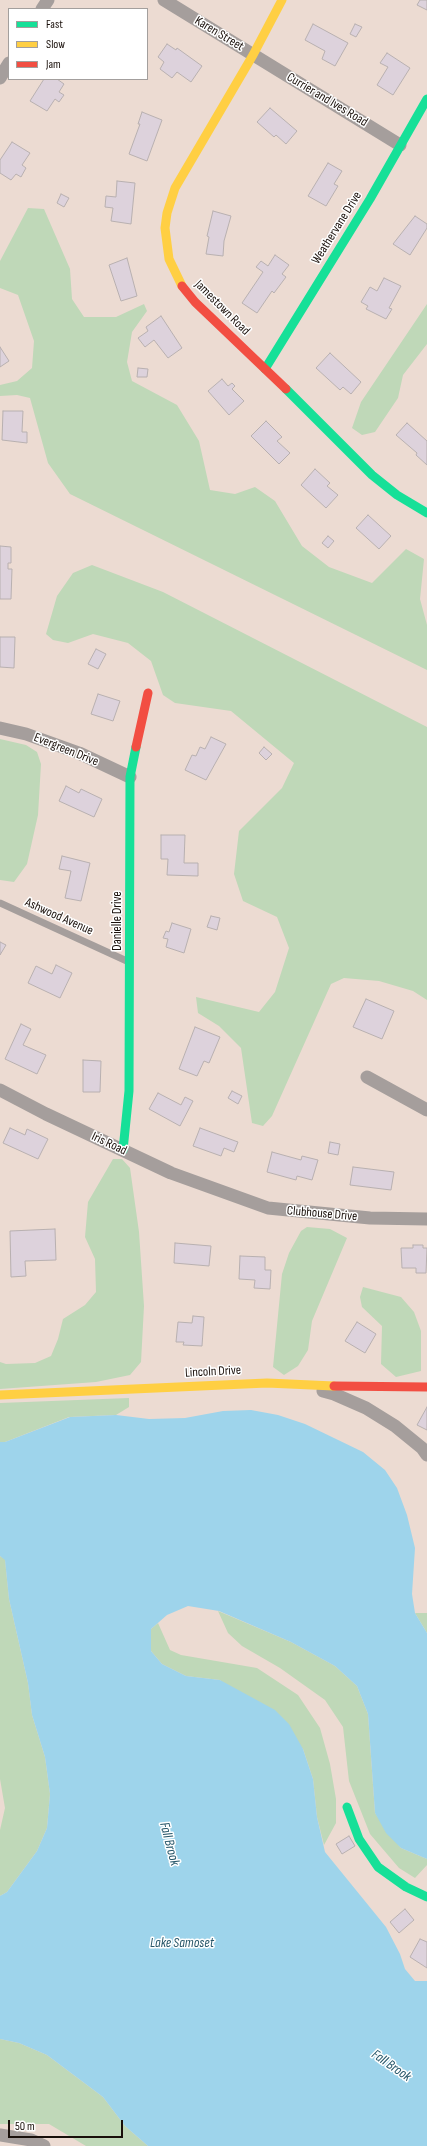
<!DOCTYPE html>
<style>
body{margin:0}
#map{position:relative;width:427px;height:2146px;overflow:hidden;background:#ecdbd2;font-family:"Sofia Sans Condensed",sans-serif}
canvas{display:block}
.legend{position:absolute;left:8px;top:8px;width:140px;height:72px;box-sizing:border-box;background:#fff;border:1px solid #a39f9d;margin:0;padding:5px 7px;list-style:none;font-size:12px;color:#190f0a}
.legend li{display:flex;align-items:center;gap:8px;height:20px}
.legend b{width:20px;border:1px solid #a39f9d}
.scale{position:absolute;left:8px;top:2120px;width:115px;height:18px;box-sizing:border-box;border:2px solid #190f0a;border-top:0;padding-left:5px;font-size:12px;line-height:14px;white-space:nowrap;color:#190f0a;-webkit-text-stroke:3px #fff;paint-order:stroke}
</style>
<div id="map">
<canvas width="427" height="2146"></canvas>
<ul class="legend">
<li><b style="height:5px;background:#16e098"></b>Fast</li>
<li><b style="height:5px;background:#ffcf43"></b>Slow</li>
<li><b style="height:5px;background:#f24e42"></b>Jam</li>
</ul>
<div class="scale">50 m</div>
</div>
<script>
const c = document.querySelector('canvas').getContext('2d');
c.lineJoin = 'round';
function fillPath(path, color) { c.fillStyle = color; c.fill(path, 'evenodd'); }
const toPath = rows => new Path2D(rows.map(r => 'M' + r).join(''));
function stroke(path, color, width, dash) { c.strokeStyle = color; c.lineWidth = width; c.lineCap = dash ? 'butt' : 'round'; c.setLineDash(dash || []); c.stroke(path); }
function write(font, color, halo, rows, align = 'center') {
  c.font = font + ' "Sofia Sans Condensed",sans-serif'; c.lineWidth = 3; c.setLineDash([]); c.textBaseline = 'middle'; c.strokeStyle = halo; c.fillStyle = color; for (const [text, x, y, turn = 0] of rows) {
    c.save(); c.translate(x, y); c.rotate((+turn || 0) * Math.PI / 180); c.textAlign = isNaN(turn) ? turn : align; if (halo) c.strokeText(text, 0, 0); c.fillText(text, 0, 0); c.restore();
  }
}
fillPath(toPath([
 [28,208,44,209,70,269,72,299,84,317,116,317,144,304,147,311,132,332,127,362,132,381,177,405,199,441,210,490,235,494,255,487,275,501,302,546,329,567,372,583,406,549,424,559,420,599,427,625,427,670,70,494,48,463,30,398,17,395,0,396,0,385,17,381,32,368,34,341,18,295,0,288,0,261],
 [427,304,427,344,403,375,398,398,375,432,362,435,352,428,361,402],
 [92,565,163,592,427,727,427,1000,413,991,379,981,344,978,331,984,272,1116,263,1126,252,1123,241,1048,219,1026,198,1013,196,997,259,1012,275,992,289,948,277,917,243,901,234,874,239,831,282,788,294,763,231,711,175,703,163,695,151,661,128,643,93,634,68,643,53,640,46,634,57,596,73,573],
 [0,739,26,745,37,752,41,764,38,815,27,864,14,882,0,880],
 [113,1159,122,1159,130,1168,139,1232,144,1306,141,1362,130,1375,96,1382,0,1389,0,1362,6,1364,35,1363,51,1356,58,1339,63,1319,85,1305,96,1292,95,1259,85,1237,88,1202],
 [307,1227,330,1229,347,1238,312,1321,308,1350,298,1366,284,1375,273,1367,282,1274,289,1253,301,1231],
 [363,1287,401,1297,414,1312,421,1331,421,1371,396,1377,381,1364,382,1326,362,1307,360,1297],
 [129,1398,129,1407,116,1415,69,1417,5,1442,0,1442,0,1403],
 [0,1556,5,1559,9,1599,28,1683,32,1715,45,1757,50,1794,47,1828,37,1851,7,1892,0,1896,0,1830,5,1808,0,1779],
 [218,1611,291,1642,335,1666,357,1686,368,1714,375,1813,401,1848,427,1859,427,1865,415,1878,399,1868,370,1834,349,1781,343,1727,325,1700,280,1668,242,1646,228,1633],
 [415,1613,427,1613,427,1633],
 [158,1623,170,1650,181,1655,257,1668,298,1695,320,1728,330,1764,336,1799,336,1823,324,1845,317,1817,313,1779,303,1749,220,1680,186,1676,162,1664,151,1651,151,1629],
 [0,2039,19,2043,47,2055,103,2097,125,2126,148,2146,86,2146,49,2124,0,2124]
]), '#bfd8b8');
fillPath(toPath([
 [251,1410,278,1415,305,1424,363,1452,385,1470,397,1488,407,1515,415,1548,412,1594,415,1613,427,1633,427,1859,401,1848,386,1833,375,1813,368,1714,357,1686,335,1666,291,1642,219,1611,188,1606,167,1615,151,1629,151,1651,162,1664,186,1676,220,1680,275,1710,289,1724,303,1749,313,1779,317,1817,325,1852,386,1927,400,1954,405,1969,415,1981,427,1981,427,2146,148,2146,125,2126,103,2097,47,2055,19,2043,0,2039,0,1896,7,1892,37,1851,47,1828,50,1794,45,1757,32,1715,28,1683,9,1599,5,1560,0,1556,0,1442,5,1442,70,1417,116,1415,149,1419,185,1418,223,1411]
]), '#9ed4eb');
const building = toPath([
 [420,0,427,0,427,10,417,5,420,0],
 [313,24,348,43,335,66,322,59,325,51,305,40,313,24],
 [355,24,362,27,356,37,350,34,355,24],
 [167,44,176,50,177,48,202,66,191,82,177,72,172,78,160,69,164,62,158,57,167,44],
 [387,53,410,68,393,95,377,85,388,67,380,63,387,53],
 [44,79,57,79,64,84,59,92,64,95,59,102,55,99,47,111,30,101,44,79],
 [270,108,297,131,286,144,276,135,274,137,257,122,270,108],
 [142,112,162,120,147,161,129,154,140,124,138,124,142,112],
 [12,142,30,153,22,165,26,168,21,177,16,174,11,180,0,173,0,160,12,142],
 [328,163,342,171,334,184,338,186,326,206,308,196,328,163],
 [117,181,135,183,131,224,111,221,113,208,105,207,106,196,116,197,117,181],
 [61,194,69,198,64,207,57,203,61,194],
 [213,211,231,216,224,241,223,256,206,254,209,237,207,236,213,211],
 [415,216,427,224,427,228,410,255,393,244,415,216],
 [275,255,289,265,282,274,286,277,274,293,272,291,257,313,242,303,263,272,256,267,261,261,268,266,275,255],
 [127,258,137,296,121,301,109,265,127,258],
 [384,278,401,286,389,308,392,309,386,319,366,309,368,306,361,302,370,287,377,291,384,278],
 [161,316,182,348,168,358,154,340,145,347,138,338,148,331,146,327,161,316],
 [0,347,9,361,0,367,0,347],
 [330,353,361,382,351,394,343,387,340,390,316,368,330,353],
 [138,368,148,369,147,377,137,377,138,368],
 [222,379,228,386,232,383,235,386,232,389,244,401,229,415,208,391,222,379],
 [3,411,23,411,22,432,27,432,27,443,2,440,3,411],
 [266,421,282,437,277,441,290,453,279,464,251,436,266,421],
 [407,423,427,441,427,465,416,455,417,453,396,435,407,423],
 [315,469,330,483,327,486,338,495,326,508,301,485,315,469],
 [368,515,391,536,379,549,356,528,368,515],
 [328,536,334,541,328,548,322,543,328,536],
 [0,546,11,547,11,563,8,563,8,569,12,569,11,599,0,599,0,546],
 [0,637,15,637,14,668,0,667,0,637],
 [96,649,106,654,98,669,88,664,96,649],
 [98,694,120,701,113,721,91,714,98,694],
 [211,737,226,744,206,780,185,770,192,755,196,756,200,747,205,749,211,737],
 [264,747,272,754,266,760,259,753,264,747],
 [66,786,79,793,81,789,102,799,94,817,59,801,66,786],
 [161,835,185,835,184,863,198,863,198,876,167,875,168,859,161,859,161,835],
 [62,856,90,863,81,901,65,898,71,871,59,869,62,856],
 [211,916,220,918,217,930,207,927,211,916],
 [172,923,191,929,184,953,166,947,168,939,163,938,166,931,169,932,172,923],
 [0,942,6,945,0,955,0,942],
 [56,965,72,973,60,998,28,983,36,966,52,974,56,965],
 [366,999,394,1011,382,1039,353,1027,366,999],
 [21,1024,31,1029,23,1045,46,1055,37,1074,5,1059,21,1024],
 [195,1027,220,1037,209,1063,204,1061,197,1076,179,1069,195,1027],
 [83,1060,101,1061,100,1092,83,1092,83,1060],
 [232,1091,242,1096,238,1104,228,1098,232,1091],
 [158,1093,181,1105,185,1097,193,1101,180,1126,149,1109,158,1093],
 [10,1128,25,1135,27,1129,48,1139,38,1159,3,1143,10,1128],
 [200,1128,238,1142,234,1152,224,1148,221,1156,193,1146,200,1128],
 [330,1142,340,1144,338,1155,328,1153,330,1142],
 [272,1152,301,1160,302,1156,318,1160,312,1180,297,1176,296,1180,267,1172,272,1152],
 [353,1167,394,1172,391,1190,350,1185,353,1167],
 [55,1229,56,1260,25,1261,26,1276,11,1277,10,1231,55,1229],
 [175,1243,211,1246,209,1266,174,1263,175,1243],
 [413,1245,423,1245,423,1248,427,1248,426,1273,416,1273,416,1268,402,1268,401,1248,413,1248,413,1245],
 [240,1256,265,1257,265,1270,271,1270,270,1289,254,1288,255,1280,239,1279,240,1256],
 [193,1316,204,1317,202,1346,183,1345,184,1342,176,1342,178,1322,192,1323,193,1316],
 [357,1322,376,1334,365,1353,345,1341,357,1322],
 [427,1407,427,1430,417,1425,427,1407],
 [349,1836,355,1846,342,1854,336,1844,349,1836],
 [405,1909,414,1920,399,1933,390,1922,405,1909],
 [420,1939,427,1942,427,1968,410,1957,420,1939]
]);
fillPath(building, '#ddd2dc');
stroke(building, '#b8b0b0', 1);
stroke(toPath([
 [0,903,129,962]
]), '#a59e9c', 7);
stroke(toPath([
 [164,0,400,145],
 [42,9,48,0],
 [0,78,9,63],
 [0,728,26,734,79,753,130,777],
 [367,1077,427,1110],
 [0,1090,46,1114,171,1173,268,1208,370,1218,427,1219],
 [323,1391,334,1394,366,1408,395,1426,422,1448,427,1455],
 [0,2135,31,2140,44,2146]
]), '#a59e9c', 13);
stroke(toPath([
 [265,369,370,199,427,99],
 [286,389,372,475,397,495,427,513],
 [123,1150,129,1091,130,777,136,747],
 [347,1807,359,1839,378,1867,406,1887,427,1897]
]), '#16e098', 9);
stroke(toPath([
 [182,286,169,259,165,228,167,213,175,188,253,55,282,0],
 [0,1395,267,1383,334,1386]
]), '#ffcf43', 9);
stroke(toPath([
 [182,286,195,302,286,389],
 [136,747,148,693],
 [334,1386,427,1387]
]), '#f24e42', 9);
write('13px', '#190f0a', '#fff', [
 ["Karen Street",219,34,31],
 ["Currier and Ives Road",327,100,31],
 ["Weathervane Drive",337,228,-58],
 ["Jamestown Road",222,308,45],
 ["Evergreen Drive",66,750,22],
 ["Ashwood Avenue",59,917,24],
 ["Danielle Drive",118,921,-90],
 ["Iris Road",109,1144,25],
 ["Clubhouse Drive",322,1214,5],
 ["Lincoln Drive",213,1372,-3]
]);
write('italic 14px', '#27576a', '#fff', [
 ["Fall Brook",169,1844,75],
 ["Lake Samoset",182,1943],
 ["Fall Brook",391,2066,35]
]);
</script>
